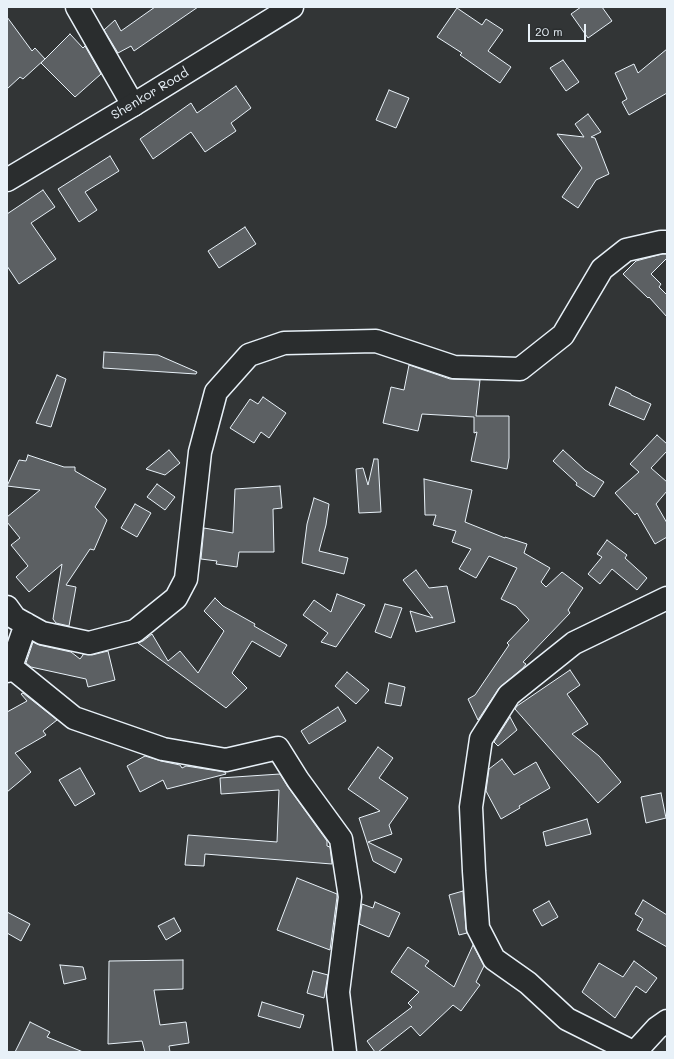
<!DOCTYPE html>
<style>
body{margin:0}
#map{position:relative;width:674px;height:1059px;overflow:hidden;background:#323536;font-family:Mali,sans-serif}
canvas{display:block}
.frame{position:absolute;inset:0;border:8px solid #e8f1f8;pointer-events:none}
.scale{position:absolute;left:528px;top:24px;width:58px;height:18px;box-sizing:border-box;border:2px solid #e8f1f8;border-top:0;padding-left:5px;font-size:12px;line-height:14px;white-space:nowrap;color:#e8f1f8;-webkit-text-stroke:3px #2a2d2e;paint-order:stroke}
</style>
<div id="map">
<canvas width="674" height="1059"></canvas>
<div class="frame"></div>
<div class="scale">20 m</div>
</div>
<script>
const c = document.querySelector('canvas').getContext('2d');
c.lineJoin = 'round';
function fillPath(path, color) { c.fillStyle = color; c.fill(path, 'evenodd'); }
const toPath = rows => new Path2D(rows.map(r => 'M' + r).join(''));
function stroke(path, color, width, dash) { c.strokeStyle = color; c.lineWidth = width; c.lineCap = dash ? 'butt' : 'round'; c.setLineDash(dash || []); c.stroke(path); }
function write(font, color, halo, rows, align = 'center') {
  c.font = font + ' Mali,sans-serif'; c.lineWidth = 3; c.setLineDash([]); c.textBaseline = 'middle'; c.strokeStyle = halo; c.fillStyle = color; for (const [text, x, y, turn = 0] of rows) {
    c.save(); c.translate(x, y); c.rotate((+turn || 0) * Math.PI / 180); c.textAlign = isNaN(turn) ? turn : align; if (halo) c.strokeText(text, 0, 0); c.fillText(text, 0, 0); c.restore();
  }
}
const building = toPath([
 [155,7,198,7,134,51,131,46,118,53,104,30,115,20,121,31,155,7],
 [581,7,602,7,612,21,588,38,571,14,581,7],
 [457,8,482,25,486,19,503,30,488,51,511,67,500,83,460,55,462,53,437,37,457,8],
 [7,17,32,51,35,48,45,59,23,79,20,77,7,89,7,17],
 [70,34,83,48,85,46,101,74,75,97,41,63,70,34],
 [667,49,667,93,629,115,622,102,627,99,615,73,634,64,638,73,667,49],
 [563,60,579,82,566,91,550,68,563,60],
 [236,86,251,108,231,123,236,131,205,152,191,132,153,159,140,139,191,103,197,113,236,86],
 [389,90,409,98,396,128,376,120,389,90],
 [588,114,601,132,591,137,595,138,609,174,596,180,578,208,562,197,582,168,557,134,584,137,575,124,588,114],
 [110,156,119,171,85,192,97,210,79,222,58,189,110,156],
 [43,190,55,207,31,223,56,259,19,284,7,266,7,214,43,190],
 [245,227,256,244,219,268,208,251,245,227],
 [662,254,667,254,667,258,651,274,661,284,659,287,667,295,667,317,649,297,648,298,623,274,636,261,662,254],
 [104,352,158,355,197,372,196,374,103,368,104,352],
 [409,365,450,379,480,380,476,416,509,416,509,458,507,469,471,461,477,432,474,433,474,417,422,414,418,431,383,423,391,387,404,390,409,365],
 [57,375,66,379,51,427,36,423,57,375],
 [616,387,631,394,631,395,651,404,644,420,609,405,616,387],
 [263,397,286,413,269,438,261,432,254,443,230,428,250,399,258,404,263,397],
 [657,435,667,444,667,451,651,468,667,482,667,491,656,504,667,523,667,537,655,544,637,513,635,515,615,493,639,472,630,464,657,435],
 [169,450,180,463,165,475,146,469,169,450],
 [563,450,585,470,604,482,594,497,576,485,577,483,553,461,563,450],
 [28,455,64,467,75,467,75,471,106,489,95,507,107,520,94,550,90,549,66,585,76,587,69,626,56,623,53,619,62,564,29,592,16,577,28,566,11,545,20,538,7,522,7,517,40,490,7,486,19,460,26,461,28,455],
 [374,459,378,459,381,512,359,513,356,469,363,468,368,485,374,459],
 [424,479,472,490,465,522,505,538,505,537,527,544,524,553,550,568,541,582,546,587,562,572,583,588,568,610,570,613,523,662,526,664,523,668,499,688,478,720,468,699,475,695,509,645,507,643,529,620,516,606,501,599,517,568,489,556,476,578,459,569,471,549,452,542,456,531,433,525,436,515,425,515,424,479],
 [157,484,175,497,165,510,147,497,157,484],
 [280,486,282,508,273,509,274,552,239,552,237,567,216,564,217,561,201,559,204,528,233,533,235,489,280,486],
 [314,498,329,504,326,525,319,551,348,558,344,574,302,563,307,524,314,498],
 [135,504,151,513,137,537,121,528,135,504],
 [607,540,627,555,625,558,647,578,637,590,612,569,600,584,588,574,602,557,597,554,607,540],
 [416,570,429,588,447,586,455,622,416,632,410,611,433,618,403,580,416,570],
 [337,594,365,605,336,647,321,642,328,633,303,615,314,600,331,612,337,594],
 [215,598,223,606,255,624,254,626,287,645,280,657,252,641,232,673,247,688,226,708,138,643,143,641,152,634,168,661,180,651,198,673,224,631,204,611,215,598],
 [385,604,402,608,391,638,375,632,385,604],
 [33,642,39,645,71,652,80,659,83,655,83,654,92,655,108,651,115,680,88,687,86,679,31,667,26,663,33,642],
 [570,670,580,685,567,694,588,724,572,734,599,756,621,782,598,803,515,709,517,706,570,670],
 [347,672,369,690,356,704,335,686,347,672],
 [389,683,405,687,401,706,385,703,389,683],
 [23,693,57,720,43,731,46,735,15,753,31,772,7,792,7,712,27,701,21,694,23,693],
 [338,707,346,721,309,744,301,731,338,707],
 [510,717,517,730,498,746,494,742,510,717],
 [378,747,393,758,379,778,408,798,389,825,392,834,368,842,402,859,395,873,373,861,359,818,380,811,348,789,378,747],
 [145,756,161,761,180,765,182,768,186,766,225,772,226,774,167,789,163,780,140,792,127,766,145,756],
 [502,759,514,775,536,762,550,788,519,806,520,808,501,819,486,791,489,769,502,759],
 [80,768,95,794,75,806,59,780,80,768],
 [280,774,288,787,327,841,327,846,330,847,332,864,205,854,204,866,185,865,188,835,277,842,279,790,221,794,220,778,280,774],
 [661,793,666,818,646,823,641,797,661,793],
 [587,819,591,834,546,846,543,832,587,819],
 [297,878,337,894,337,897,330,950,277,930,297,878],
 [463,891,466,929,467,933,459,935,449,895,463,891],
 [643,900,667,915,667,947,637,930,643,919,635,914,643,900],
 [549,901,558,917,542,926,533,910,549,901],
 [375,902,400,913,389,937,359,924,362,904,373,908,375,902],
 [7,912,30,924,21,941,7,933,7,912],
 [174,918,181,931,166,940,158,926,174,918],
 [473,945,484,966,476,982,480,985,461,1011,453,1005,420,1036,411,1026,378,1052,375,1052,367,1041,412,1007,408,1003,419,992,391,972,408,947,429,961,425,966,454,987,473,945],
 [183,960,183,989,154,990,160,1025,186,1022,189,1043,169,1046,170,1052,145,1052,142,1041,108,1044,109,961,183,960],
 [634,961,657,978,646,993,636,986,615,1018,582,992,599,963,623,977,634,961],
 [60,965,83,967,86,979,64,984,60,965],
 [313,971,328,975,324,998,307,993,313,971],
 [262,1002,304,1015,300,1028,258,1016,262,1002],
 [30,1022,50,1032,47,1037,83,1052,15,1052,30,1022]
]);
fillPath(building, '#5c6063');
stroke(building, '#e8f1f8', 1);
const minor = toPath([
 [77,7,133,105],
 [7,607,15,618,42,633,89,643,135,631,176,598,186,579,200,452,216,392,249,355,284,343,376,341,454,367,520,369,563,335,602,269,626,250,661,242,667,242],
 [11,667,74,718,163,749,226,760,278,748,298,780,341,839,350,897,338,992,345,1052],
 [7,671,11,667,26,624],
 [633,1052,567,1019,528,983,494,959,478,928,474,871,471,807,481,739,509,695,574,643,667,598],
 [635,1052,657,1028,667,1021]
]);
const major = toPath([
 [7,180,133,105,292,7]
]);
stroke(minor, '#e8f1f8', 25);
stroke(major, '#e8f1f8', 25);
stroke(minor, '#2a2d2e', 22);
stroke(major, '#2a2d2e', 22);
write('13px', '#e8f1f8', '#2a2d2e', [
 ["Shenkor Road",150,94,-31]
]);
</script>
